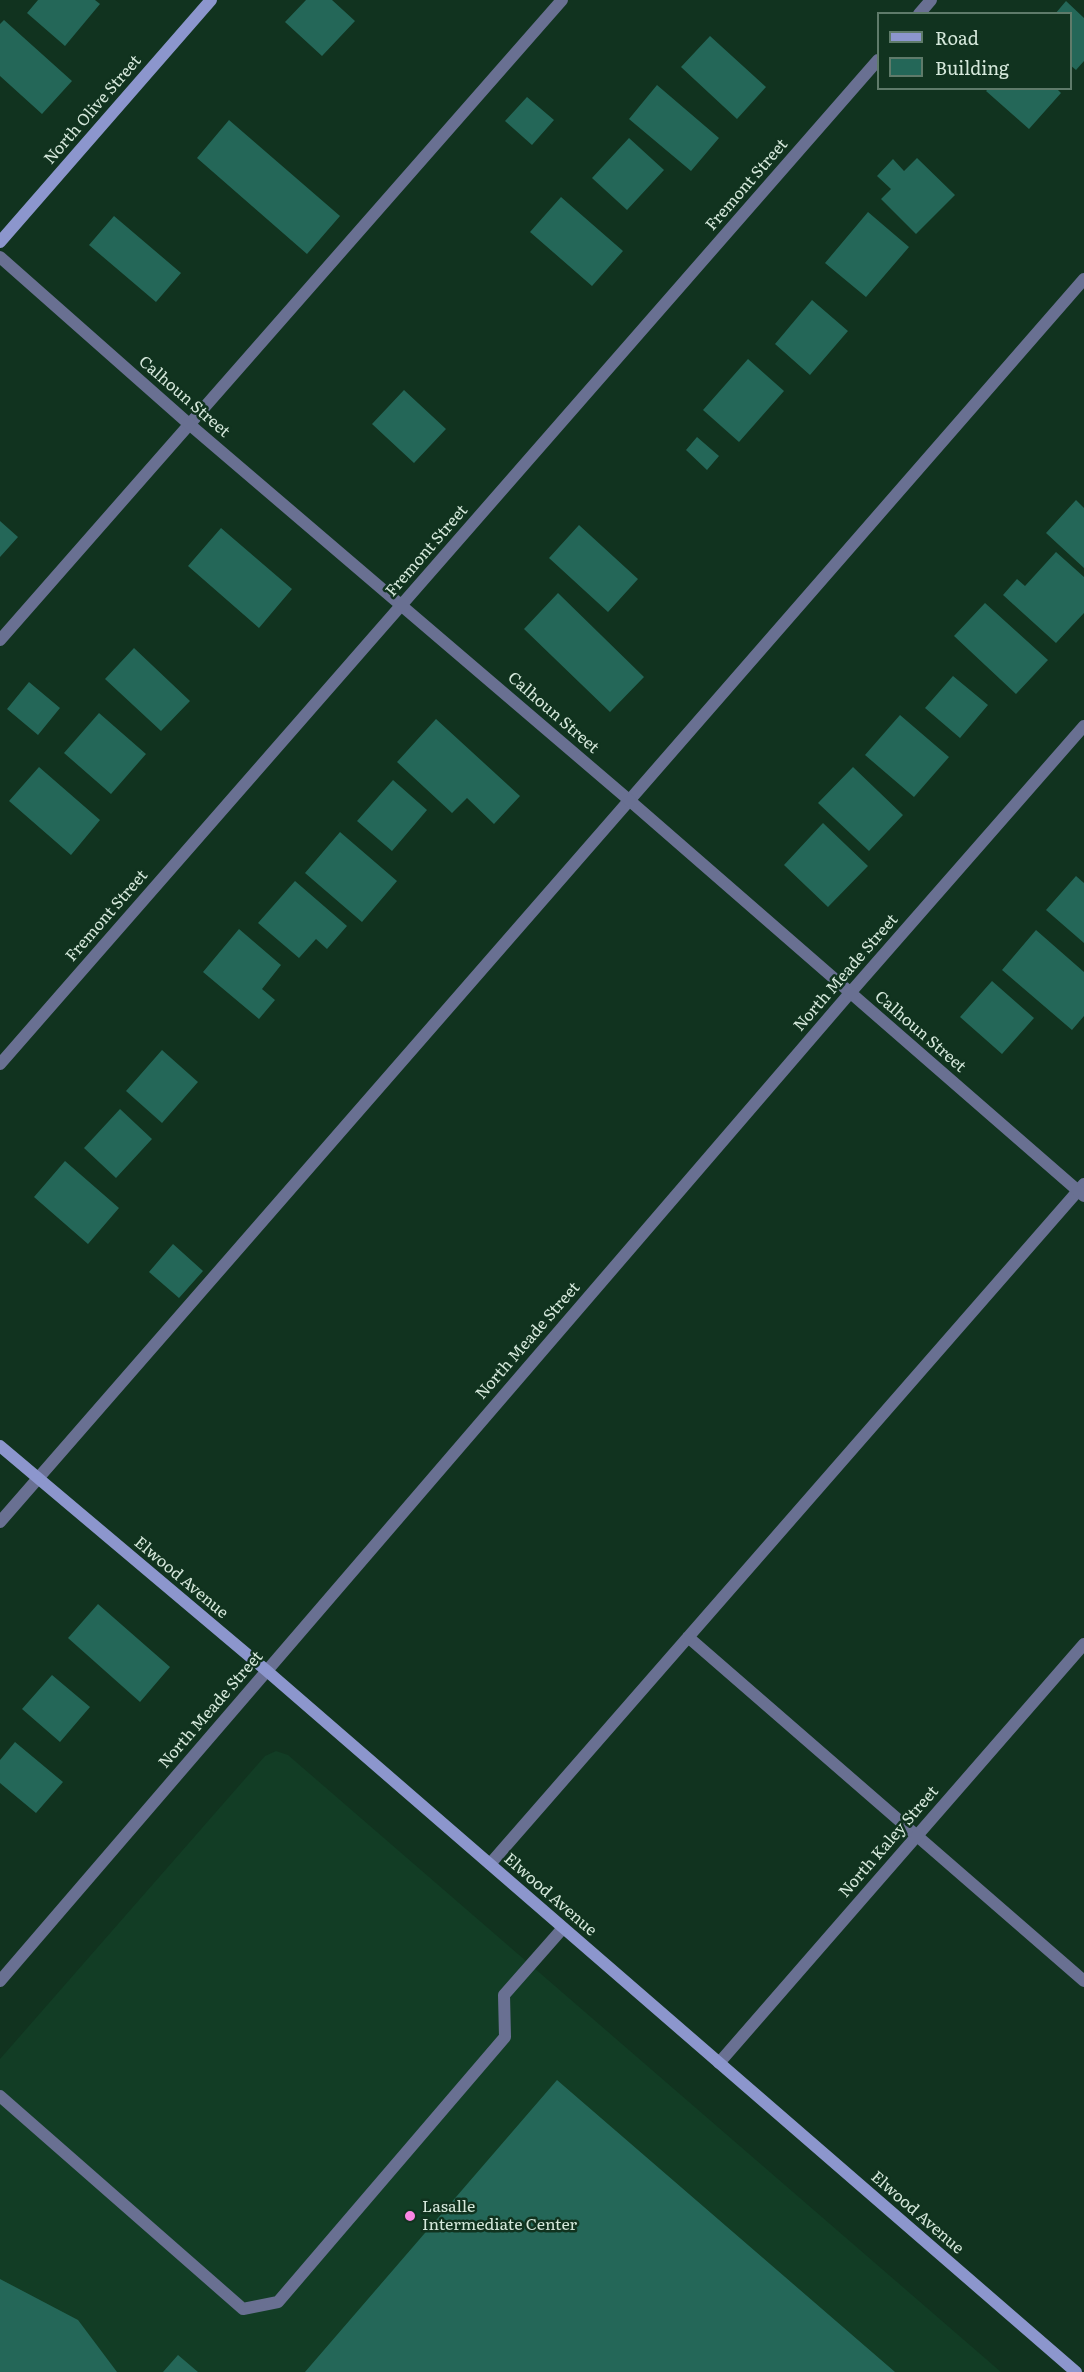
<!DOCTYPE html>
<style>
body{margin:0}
#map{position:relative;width:1084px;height:2372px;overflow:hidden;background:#11331f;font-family:Literata,serif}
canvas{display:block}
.legend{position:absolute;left:877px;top:12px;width:195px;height:78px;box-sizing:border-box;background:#11331f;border:2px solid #5f7b6a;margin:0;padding:8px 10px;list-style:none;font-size:18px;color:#d5e8db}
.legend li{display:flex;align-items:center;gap:12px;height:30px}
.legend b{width:30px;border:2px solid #5f7b6a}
</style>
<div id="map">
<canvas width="1084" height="2372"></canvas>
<ul class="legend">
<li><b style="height:8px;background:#8c96cd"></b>Road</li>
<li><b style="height:16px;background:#246758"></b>Building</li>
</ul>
</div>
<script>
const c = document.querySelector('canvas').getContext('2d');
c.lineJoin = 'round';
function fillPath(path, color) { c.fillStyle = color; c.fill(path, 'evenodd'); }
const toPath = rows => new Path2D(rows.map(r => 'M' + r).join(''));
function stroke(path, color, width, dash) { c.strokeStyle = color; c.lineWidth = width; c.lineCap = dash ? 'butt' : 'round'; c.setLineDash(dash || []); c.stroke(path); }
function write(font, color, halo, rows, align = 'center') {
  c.font = font + ' Literata,serif'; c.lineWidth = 5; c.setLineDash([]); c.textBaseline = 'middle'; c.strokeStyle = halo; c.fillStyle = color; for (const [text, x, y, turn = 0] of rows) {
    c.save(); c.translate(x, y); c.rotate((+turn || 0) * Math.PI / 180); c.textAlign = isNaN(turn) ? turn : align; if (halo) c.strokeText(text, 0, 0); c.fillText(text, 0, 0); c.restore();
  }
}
fillPath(toPath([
 [276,1751,288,1755,1001,2372,0,2372,0,2059,265,1756]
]), '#123d25');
fillPath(toPath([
 [38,0,95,0,100,4,65,46,27,13],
 [306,0,332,0,355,21,322,56,285,22],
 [1066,1,1084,18,1084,61,1076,70,1070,65,1070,14,1055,14],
 [4,20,72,81,42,114,0,76,0,24],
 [710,36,766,87,737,119,681,67],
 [657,85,719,138,691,171,629,119],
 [989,88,1056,88,1061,93,1029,129,986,91],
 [527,97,554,120,532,145,505,121],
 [229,120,340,216,307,254,197,158],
 [629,138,664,170,627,210,592,178],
 [917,158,955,195,916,234,881,199,891,189,877,176,893,159,904,171],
 [561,197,623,251,592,286,530,232],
 [868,212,909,247,866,297,825,263],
 [114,216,181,273,156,302,89,245],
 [812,300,848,331,810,375,775,344],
 [748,359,784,391,739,442,703,410],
 [404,390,446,429,414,463,372,424],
 [697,437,719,456,707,470,686,450],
 [1076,500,1084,508,1084,568,1046,533],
 [0,521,18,537,0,557],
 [579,525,638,579,608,612,549,558],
 [221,528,292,589,259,628,188,566],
 [1056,552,1084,577,1084,613,1056,643,1003,595,1017,579,1025,586],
 [558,593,644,677,610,712,524,629],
 [985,603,1048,660,1016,694,954,636],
 [134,648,190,701,161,731,105,679],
 [953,676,988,705,960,738,925,708],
 [29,682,60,708,38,735,7,709],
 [99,713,146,754,111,794,64,753],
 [900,715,949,757,914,797,865,755],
 [436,719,520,796,494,824,467,798,452,813,397,762],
 [39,767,100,820,71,855,9,801],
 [853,767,903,815,869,851,818,803],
 [393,780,427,810,392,851,357,821],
 [823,823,868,866,828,907,784,865],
 [340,832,397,881,362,922,305,873],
 [1076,876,1084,883,1084,943,1046,910],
 [295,881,347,926,327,949,316,939,299,958,258,923],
 [239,929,281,965,262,989,275,1000,259,1019,203,972],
 [1036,930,1084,972,1084,1016,1072,1030,1002,970],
 [992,981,1034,1018,1002,1054,960,1017],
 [162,1050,198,1082,162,1123,126,1091],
 [120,1109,152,1139,116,1178,84,1148],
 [65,1161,119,1208,88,1244,34,1197],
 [173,1244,203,1271,179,1298,149,1272],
 [98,1604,170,1667,140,1702,68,1638],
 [52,1675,90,1707,60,1742,22,1709],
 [15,1742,63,1782,36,1813,0,1783,0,1760],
 [557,2080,895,2372,305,2372],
 [0,2279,78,2320,117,2372,0,2372],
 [178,2355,198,2372,163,2372]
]), '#246758');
stroke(toPath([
 [0,640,562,0],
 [0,1522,1084,279],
 [688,1637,1084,1981],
 [490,1864,1084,1184],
 [0,2096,243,2309,278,2302,505,2037,504,1995,563,1928]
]), '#697092', 12);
stroke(toPath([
 [919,14,931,0],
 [0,257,189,424,629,800,1084,1196],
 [0,1064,878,60],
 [0,1981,850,993,1084,726],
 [719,2063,1084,1644]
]), '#697092', 12);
stroke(toPath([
 [0,242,211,0],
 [0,1446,267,1671,1076,2372]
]), '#8c96cd', 12);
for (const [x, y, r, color] of [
 [410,2216,6,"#fc86e4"]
]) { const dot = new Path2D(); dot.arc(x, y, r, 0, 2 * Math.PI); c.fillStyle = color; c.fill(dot); stroke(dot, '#11331f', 2); }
write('16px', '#d5e8db', '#11331f', [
 ["North Olive Street",93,110,-49],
 ["Fremont Street",747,185,-49],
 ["Calhoun Street",184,397,41],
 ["Fremont Street",427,551,-49],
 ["Calhoun Street",553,713,41],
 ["Fremont Street",107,916,-49],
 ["North Meade Street",846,973,-49],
 ["Calhoun Street",920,1032,41],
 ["North Meade Street",528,1341,-49],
 ["Elwood Avenue",181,1578,40],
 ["North Meade Street",211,1710,-49],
 ["North Kaley Street",889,1842,-49],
 ["Elwood Avenue",550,1895,41],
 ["Elwood Avenue",917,2213,41]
]);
write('16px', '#d5e8db', '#11331f', [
 ["Lasalle",422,2207],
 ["Intermediate Center",422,2225]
], 'left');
</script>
